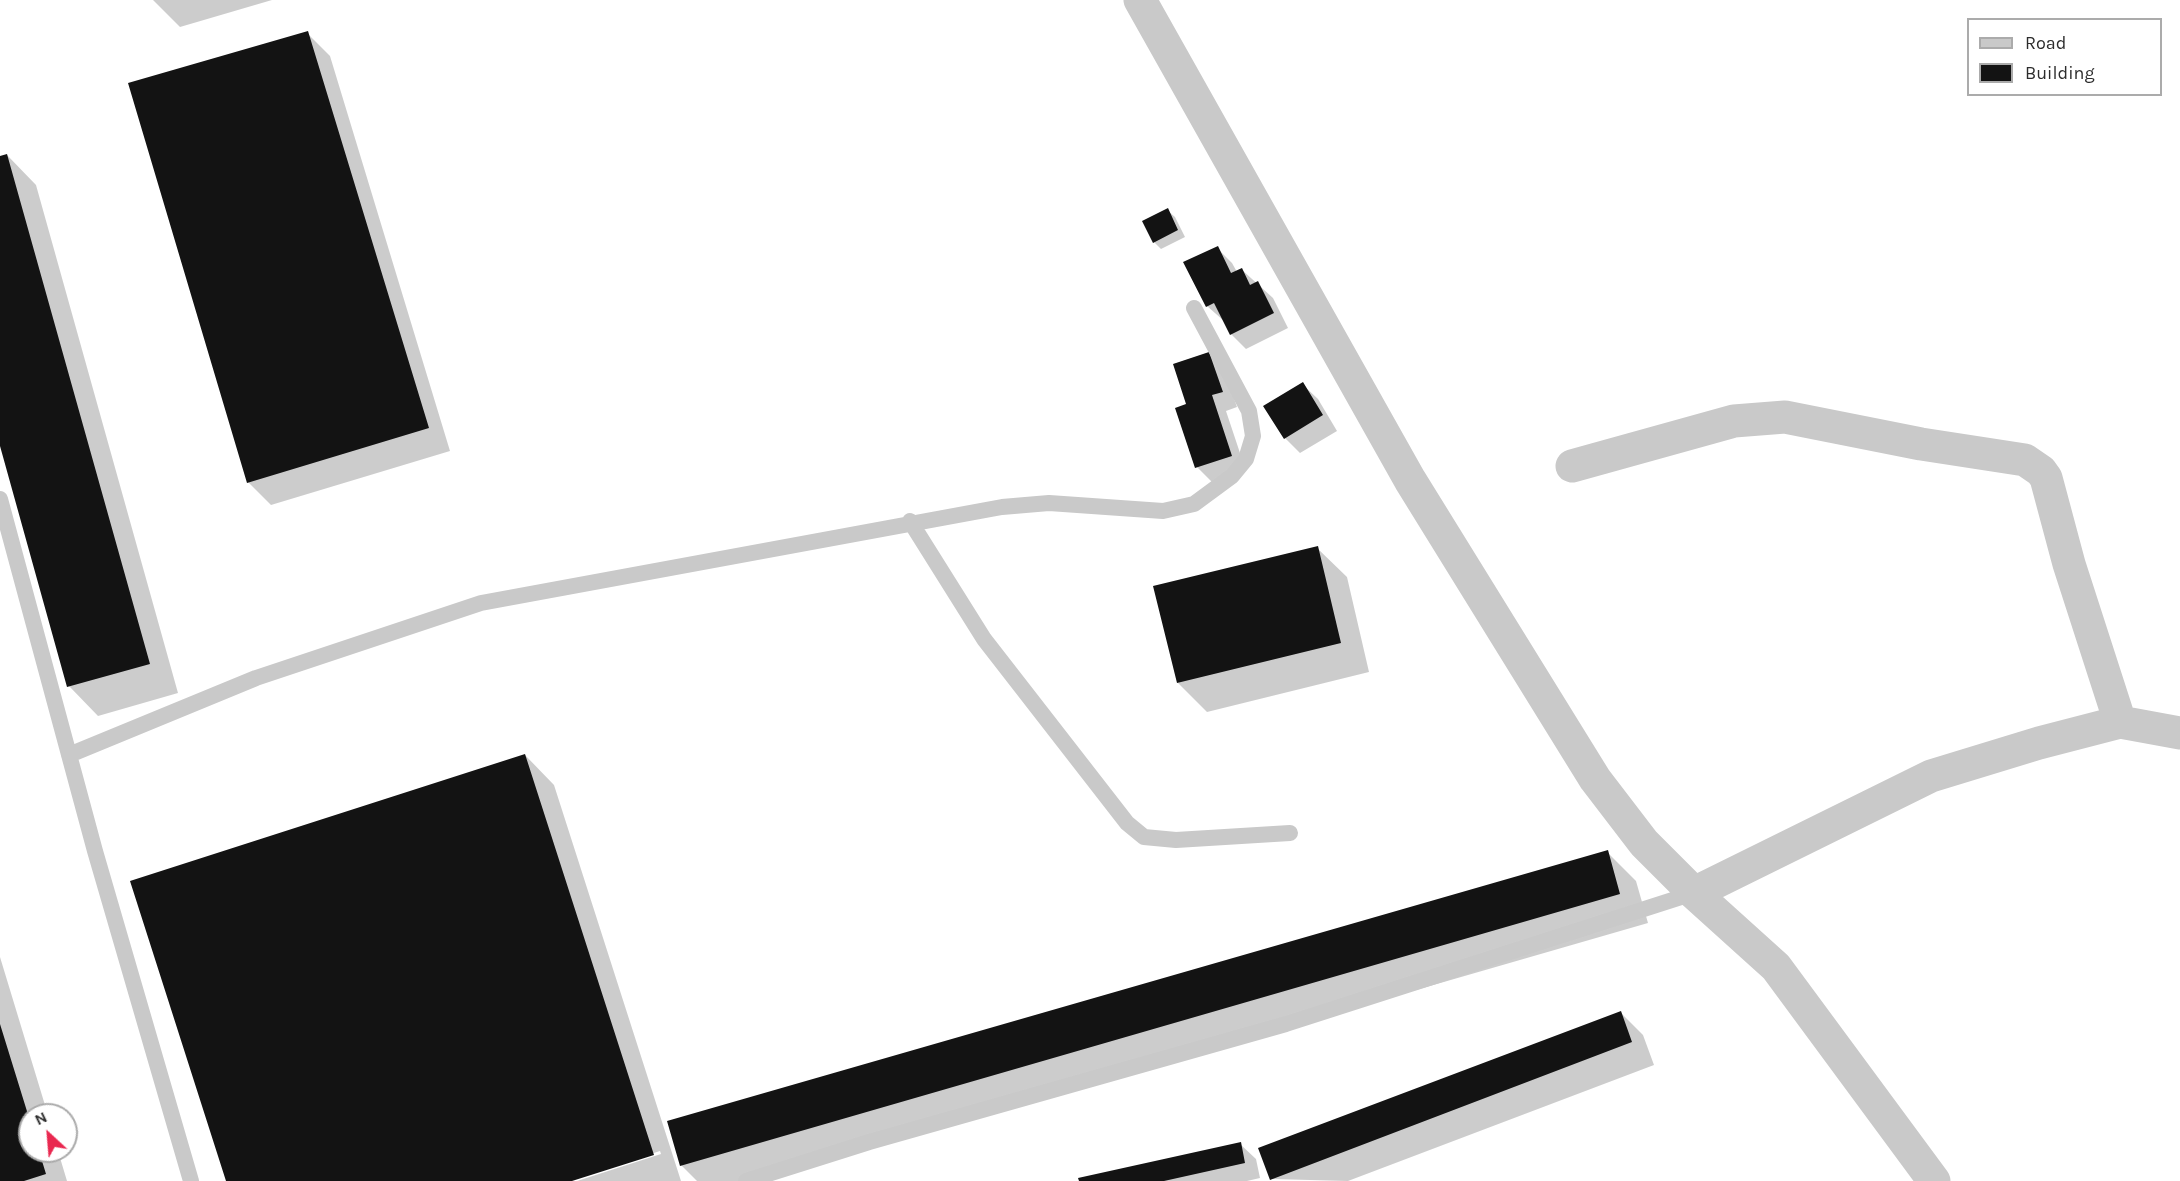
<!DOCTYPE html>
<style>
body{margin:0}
#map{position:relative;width:2180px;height:1181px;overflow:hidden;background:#fff;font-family:Karla,sans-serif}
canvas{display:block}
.legend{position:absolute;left:1967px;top:18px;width:195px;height:78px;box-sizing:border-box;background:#fff;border:2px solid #ababab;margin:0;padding:8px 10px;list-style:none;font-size:18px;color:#2c2c2c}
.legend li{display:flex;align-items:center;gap:12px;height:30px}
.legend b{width:30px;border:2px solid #ababab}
.north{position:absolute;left:18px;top:1103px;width:60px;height:60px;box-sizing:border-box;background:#fff;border:2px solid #ababab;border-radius:50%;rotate:334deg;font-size:16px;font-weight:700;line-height:24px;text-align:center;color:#2c2c2c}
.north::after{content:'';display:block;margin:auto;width:21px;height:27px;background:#e92850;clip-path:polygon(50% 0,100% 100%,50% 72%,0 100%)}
</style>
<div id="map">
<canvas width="2180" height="1181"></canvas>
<ul class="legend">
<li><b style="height:8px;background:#c9c9c9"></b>Road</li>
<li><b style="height:16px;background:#131313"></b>Building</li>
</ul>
<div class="north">N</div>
</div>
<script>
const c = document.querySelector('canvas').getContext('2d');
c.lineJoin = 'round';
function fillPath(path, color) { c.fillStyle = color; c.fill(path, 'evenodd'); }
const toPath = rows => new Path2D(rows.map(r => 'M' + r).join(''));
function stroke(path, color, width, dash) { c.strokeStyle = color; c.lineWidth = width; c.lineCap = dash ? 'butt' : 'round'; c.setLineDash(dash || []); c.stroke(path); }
fillPath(toPath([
 [153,0,272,0,180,27],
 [307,33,330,56,450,451,271,505,248,482],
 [7,155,36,185,178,693,98,716,69,686,0,440,0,157],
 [1167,210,1175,217,1185,237,1161,249,1154,242],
 [1217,248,1232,263,1237,272,1241,269,1273,298,1288,328,1246,349,1231,334,1224,321,1207,306,1186,263],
 [1209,353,1224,369,1237,407,1226,411,1246,471,1212,482,1197,467],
 [1302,384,1318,399,1337,431,1300,453,1285,438],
 [1317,548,1347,577,1369,672,1207,712,1178,683],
 [525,755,554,785,681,1181,577,1181,661,1154,660,1151,567,1181,228,1181],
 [1607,852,1636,881,1648,923,755,1181,697,1181,681,1165],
 [0,957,48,1115,30,1115,30,1151,58,1151,67,1181,0,1181],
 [1620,1012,1643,1035,1654,1065,1348,1181,1271,1179],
 [1240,1144,1256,1159,1260,1178,1247,1181,1080,1181]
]), '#0003');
fillPath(toPath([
 [308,31,429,428,247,483,128,83],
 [7,154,150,664,67,687,0,446,0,156],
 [1168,208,1178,230,1153,243,1142,221],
 [1218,246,1231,273,1242,268,1250,285,1258,281,1274,313,1230,335,1214,303,1206,307,1183,262],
 [1209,352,1223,392,1212,395,1232,456,1195,468,1175,408,1186,404,1173,364],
 [1303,382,1323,415,1284,439,1263,406],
 [1318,546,1341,643,1177,683,1153,586],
 [525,754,654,1155,572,1181,226,1181,130,881],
 [1608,850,1620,894,680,1166,667,1121],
 [1621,1011,1632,1042,1270,1180,1258,1148],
 [0,1024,30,1121,30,1151,39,1151,46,1174,24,1181,0,1181],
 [1241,1142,1245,1163,1164,1181,1079,1181,1078,1178]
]), '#131313');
stroke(toPath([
 [0,499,95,851,191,1181],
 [910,521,984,639,1127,823,1144,837,1176,840,1290,833],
 [69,755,256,678,481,603,1002,507,1049,503,1163,511,1194,504,1232,476,1246,459,1253,436,1249,411,1194,308],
 [746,1181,869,1142,1286,1024,1694,893]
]), '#c9c9c9', 16);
stroke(toPath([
 [1140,0,1410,480,1595,779,1644,843,1694,893,1776,967,1934,1181],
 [1572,466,1734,421,1785,417,1921,444,2025,460,2041,471,2046,478,2069,564,2120,722],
 [1694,893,1931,776,2039,743,2120,722,2180,733]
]), '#c9c9c9', 33);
</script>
